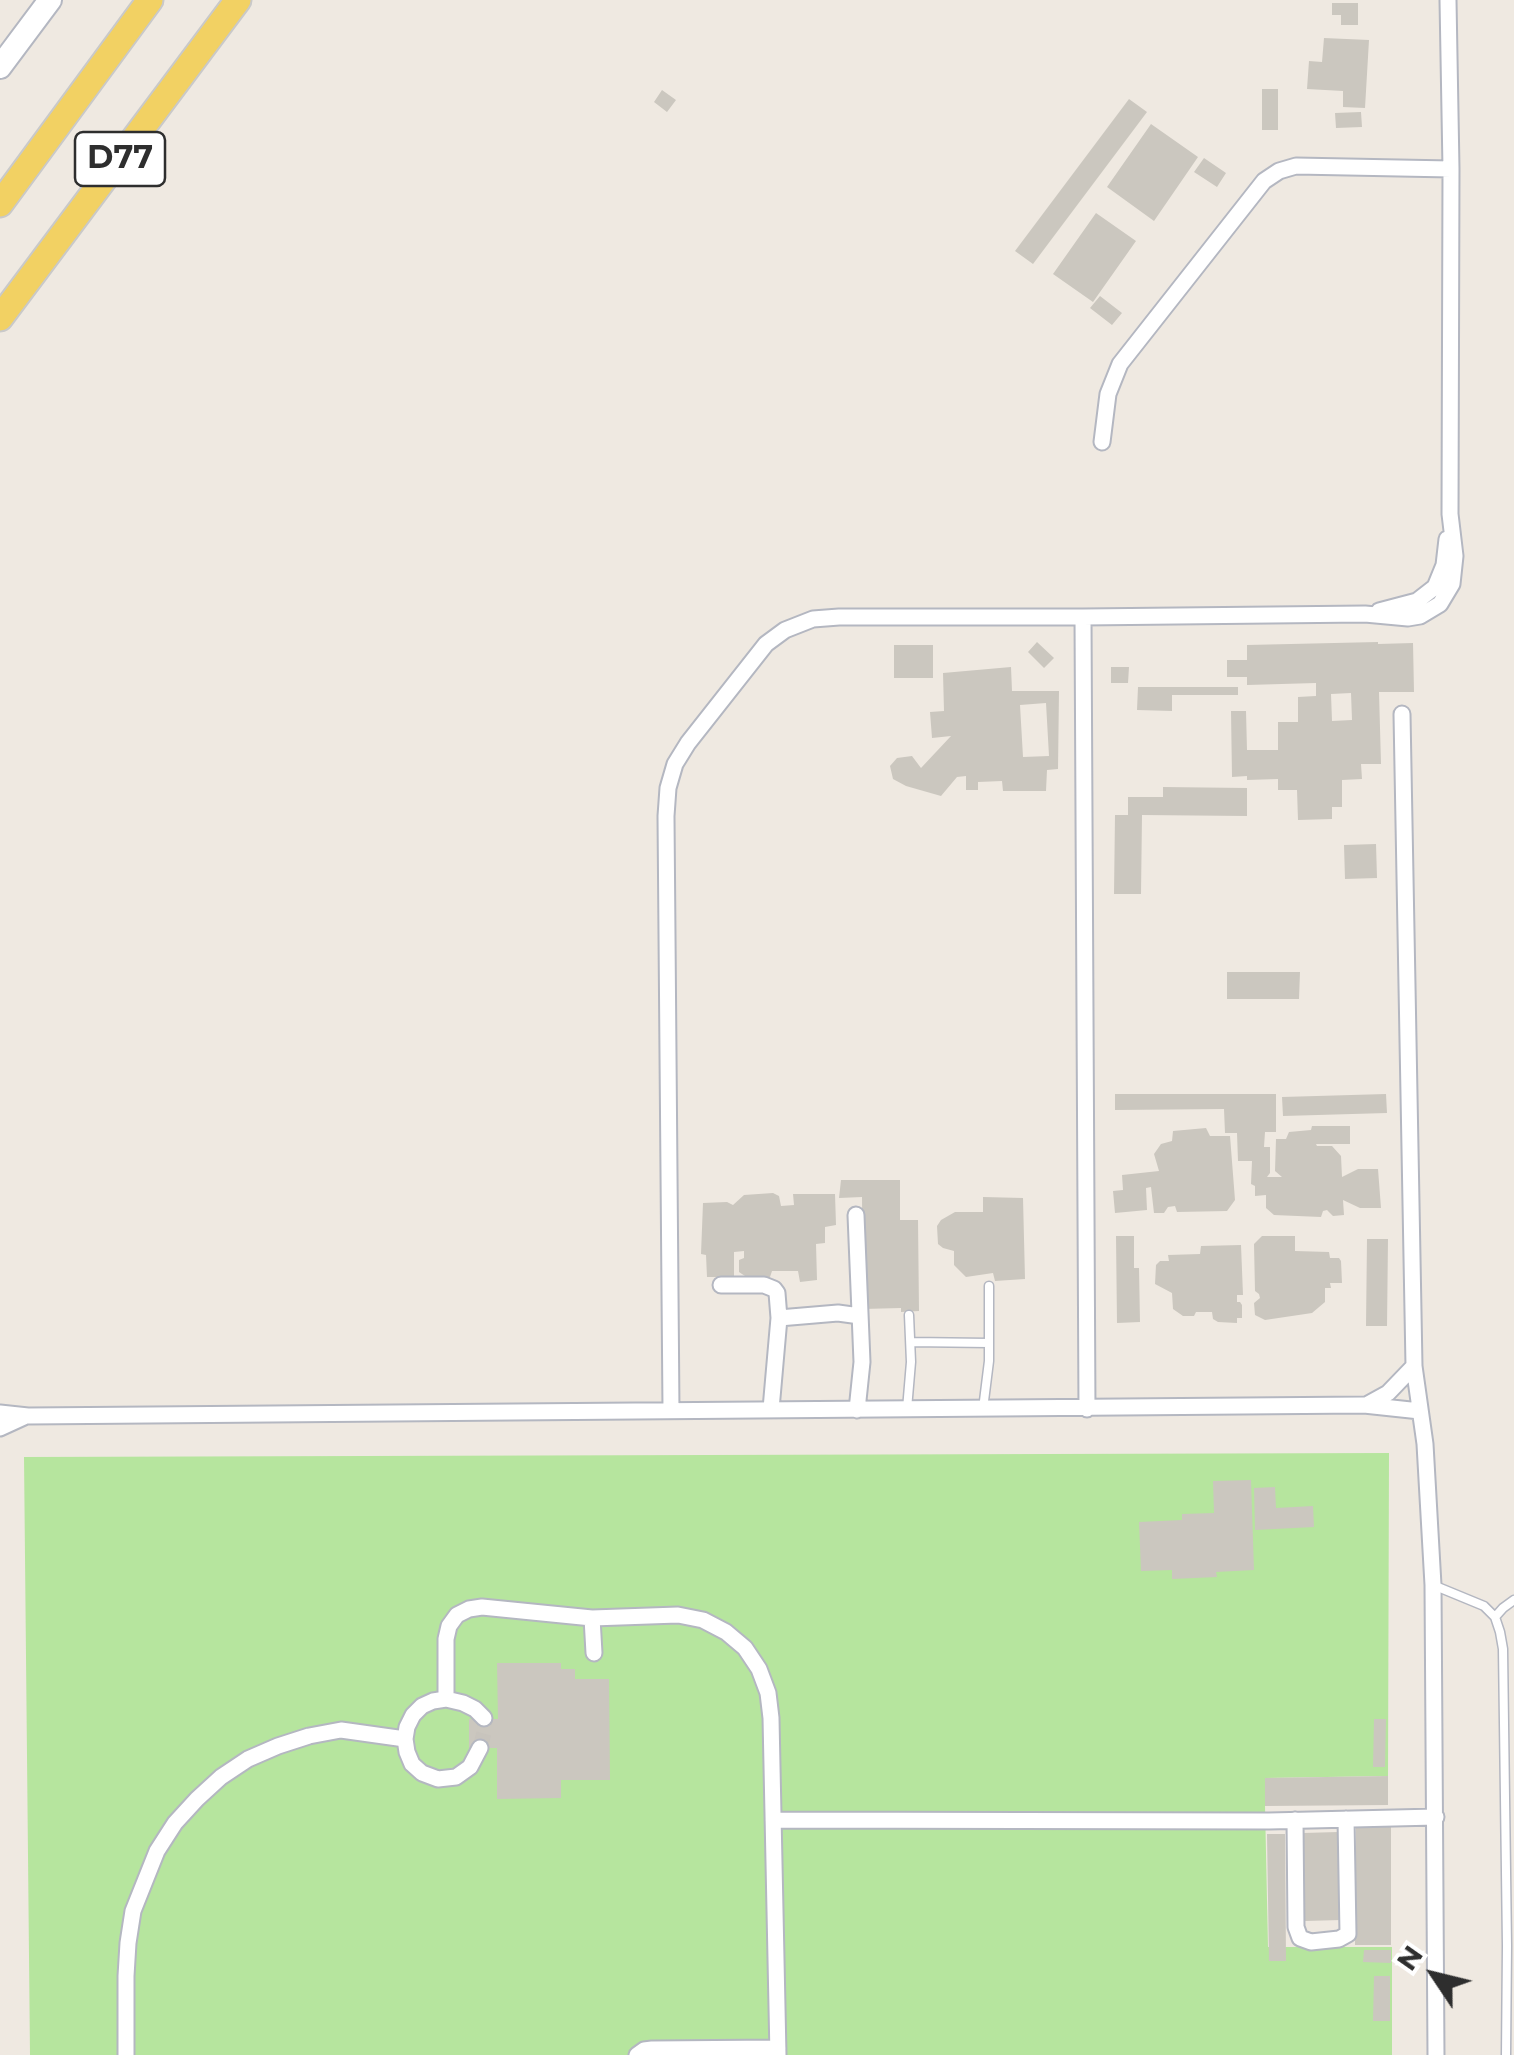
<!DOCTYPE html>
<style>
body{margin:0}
#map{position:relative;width:1514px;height:2055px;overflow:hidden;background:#efe9e1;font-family:Montserrat,sans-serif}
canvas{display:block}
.north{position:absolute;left:1384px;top:1925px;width:100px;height:100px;-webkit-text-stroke:8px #fff;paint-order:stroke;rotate:305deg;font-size:28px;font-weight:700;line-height:40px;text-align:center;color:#2e2e2e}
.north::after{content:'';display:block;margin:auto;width:35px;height:45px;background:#2e2e2e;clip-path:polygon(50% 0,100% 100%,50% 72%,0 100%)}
</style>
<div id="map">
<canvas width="1514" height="2055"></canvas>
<div class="north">N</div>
</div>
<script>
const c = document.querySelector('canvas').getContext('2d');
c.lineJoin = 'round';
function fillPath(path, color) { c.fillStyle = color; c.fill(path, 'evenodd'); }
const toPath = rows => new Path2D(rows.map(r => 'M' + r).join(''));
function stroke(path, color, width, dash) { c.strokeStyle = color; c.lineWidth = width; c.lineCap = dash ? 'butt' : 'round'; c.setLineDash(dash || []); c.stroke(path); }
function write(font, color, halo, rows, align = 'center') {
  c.font = font + ' Montserrat,sans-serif'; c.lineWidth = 8; c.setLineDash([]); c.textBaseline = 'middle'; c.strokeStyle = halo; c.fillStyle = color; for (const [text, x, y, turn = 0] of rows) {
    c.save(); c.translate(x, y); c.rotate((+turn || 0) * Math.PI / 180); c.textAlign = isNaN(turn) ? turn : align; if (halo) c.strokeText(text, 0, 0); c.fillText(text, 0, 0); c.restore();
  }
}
fillPath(toPath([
 [1389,1453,1388,1776,1266,1778,1265,1806,1268,1947,1392,1947,1392,2055,30,2055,24,1457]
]), '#b6e59e');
fillPath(toPath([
 [1332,3,1358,3,1358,25,1341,25,1341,15,1332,15],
 [1324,38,1369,40,1365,108,1343,107,1343,91,1307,89,1309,61,1322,62],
 [1262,89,1278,89,1278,130,1262,130],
 [662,90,676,100,667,112,654,102],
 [1129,99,1147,112,1033,264,1015,251],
 [1361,112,1362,127,1336,128,1335,113],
 [1151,124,1198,157,1154,221,1107,187],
 [1204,158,1226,173,1217,187,1194,172],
 [1096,213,1136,241,1093,302,1053,274],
 [1100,296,1122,313,1112,325,1090,308],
 [1037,642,1054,658,1044,668,1028,652],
 [1378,642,1378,644,1413,643,1414,692,1379,692,1381,764,1361,764,1362,779,1342,780,1342,807,1332,807,1332,819,1298,820,1297,790,1278,790,1278,779,1247,780,1247,776,1232,777,1231,711,1246,711,1247,750,1278,750,1278,722,1298,722,1298,697,1316,696,1316,683,1247,685,1247,677,1227,677,1227,660,1247,660,1247,645],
 [1351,693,1352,720,1332,721,1331,694],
 [894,645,933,645,933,678,894,678],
 [1011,667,1012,691,1059,691,1058,769,1047,770,1046,791,1003,791,1002,781,978,782,978,790,966,790,966,776,957,777,941,796,906,786,893,779,890,766,897,758,912,756,921,768,951,736,932,738,930,712,944,711,943,673],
 [1046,703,1049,756,1023,757,1020,705],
 [1111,667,1129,667,1128,683,1111,683],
 [1138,687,1238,687,1238,695,1172,695,1172,711,1137,710],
 [1163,787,1247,788,1247,816,1142,815,1141,894,1114,894,1115,815,1128,815,1128,797,1163,797],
 [1376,844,1377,878,1345,879,1344,845],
 [1227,972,1300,972,1299,999,1227,999],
 [1115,1094,1276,1094,1276,1132,1265,1132,1264,1147,1270,1147,1270,1173,1267,1177,1282,1177,1275,1171,1276,1139,1286,1139,1289,1132,1311,1130,1312,1126,1350,1126,1350,1144,1316,1144,1317,1146,1332,1146,1341,1156,1342,1177,1358,1169,1378,1169,1381,1208,1360,1208,1343,1200,1344,1215,1333,1216,1327,1210,1323,1211,1321,1217,1274,1215,1266,1208,1266,1195,1255,1196,1255,1186,1251,1184,1252,1161,1238,1161,1237,1133,1225,1133,1224,1109,1115,1110],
 [1386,1094,1387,1113,1283,1116,1282,1097],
 [1206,1128,1210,1136,1230,1136,1235,1200,1227,1211,1177,1212,1175,1206,1168,1207,1164,1213,1154,1213,1151,1187,1146,1188,1147,1210,1115,1213,1113,1191,1123,1190,1122,1175,1159,1171,1154,1154,1161,1144,1172,1141,1173,1131],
 [841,1180,900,1180,900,1220,918,1220,919,1311,901,1312,901,1308,863,1309,862,1197,839,1198],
 [773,1193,779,1196,781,1206,794,1205,793,1194,835,1194,836,1225,825,1227,825,1243,816,1244,817,1280,800,1282,798,1271,772,1271,770,1277,748,1278,739,1272,739,1260,744,1258,744,1251,734,1252,734,1277,707,1277,706,1255,701,1254,703,1203,727,1202,733,1205,744,1195],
 [983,1197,1023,1198,1025,1279,995,1281,993,1273,966,1277,954,1265,954,1251,943,1248,938,1244,937,1226,941,1220,955,1212,983,1212],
 [1116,1236,1134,1236,1134,1268,1139,1268,1140,1322,1117,1323],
 [1262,1236,1295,1236,1295,1251,1329,1252,1330,1258,1339,1258,1341,1261,1342,1283,1330,1283,1331,1288,1325,1288,1325,1302,1312,1313,1265,1320,1255,1315,1254,1303,1260,1298,1259,1294,1255,1291,1254,1244],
 [1367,1239,1388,1239,1387,1326,1366,1326],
 [1241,1245,1243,1295,1237,1295,1237,1302,1240,1302,1242,1305,1242,1318,1237,1318,1237,1323,1218,1322,1213,1319,1212,1312,1196,1312,1194,1316,1183,1316,1173,1309,1172,1293,1155,1284,1156,1265,1160,1261,1169,1261,1168,1255,1200,1254,1201,1246],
 [1251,1480,1254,1570,1216,1572,1217,1577,1172,1579,1172,1570,1141,1571,1139,1522,1182,1520,1182,1514,1214,1513,1213,1481],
 [1275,1487,1276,1508,1313,1506,1314,1527,1255,1530,1254,1488],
 [497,1663,561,1663,561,1669,575,1669,575,1679,609,1679,610,1780,561,1780,561,1798,497,1799,497,1748,469,1748,469,1719,498,1719],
 [1374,1719,1386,1719,1385,1767,1373,1767],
 [1388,1776,1388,1805,1265,1806,1265,1778],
 [1356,1823,1391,1823,1391,1945,1355,1945],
 [1338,1832,1341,1920,1305,1921,1303,1833],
 [1267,1834,1285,1834,1286,1961,1269,1961],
 [1364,1950,1391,1950,1391,1963,1363,1962],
 [1374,1976,1390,1976,1390,2021,1373,2021]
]), '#cbc7bf');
stroke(toPath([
 [480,1748,485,1729,484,1718]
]), '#c8c4bd', 15, [15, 8]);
const lane = toPath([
 [911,1342,989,1343],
 [907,1409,911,1362,909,1315],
 [983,1409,989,1361,989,1286],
 [1433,1585,1484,1606,1495,1617,1500,1632,1503,1649,1507,1946,1506,2055],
 [1495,1617,1503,1608,1514,1600]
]);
const street = toPath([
 [1102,442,1108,394,1120,364,1264,181,1279,171,1296,166,1451,169],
 [1379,611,1417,601,1435,587,1444,565,1447,539],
 [1083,617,1087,1409],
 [1402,714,1414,1366,1425,1444,1433,1585,1436,2055],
 [856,1215,862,1362,857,1410],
 [721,1285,764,1285,774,1289,777,1293,779,1318,771,1409],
 [779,1318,838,1313,860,1316],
 [1368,1404,1388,1393,1414,1366],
 [671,1410,666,816,668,788,675,764,688,743,766,644,785,630,813,619,839,617,1083,617,1365,614,1408,618,1420,616,1440,604,1452,584,1455,556,1450,514,1451,169,1448,0],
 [0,1413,28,1416,1364,1405,1420,1411],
 [0,1428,24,1417],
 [592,1618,594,1653],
 [446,1699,446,1639,449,1626,457,1615,469,1609,482,1607,592,1618,678,1615,703,1620,726,1632,745,1648,759,1669,768,1693,771,1718,778,2055],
 [480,1748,470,1767,456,1777,438,1779,422,1773,412,1764,407,1752,405,1739,407,1727,413,1715,422,1706,433,1701,446,1699,463,1703,475,1709,484,1718],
 [773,1820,1269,1821,1436,1817],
 [1295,1820,1296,1927,1300,1938,1311,1942,1339,1939,1348,1934,1346,1819],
 [126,2055,126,1976,128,1943,133,1911,157,1851,175,1823,197,1799,221,1777,248,1759,278,1746,309,1736,341,1730,405,1739],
 [637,2055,644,2050,652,2049,778,2048]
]);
const secondary = toPath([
 [0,67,50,0]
]);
const primary = toPath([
 [0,204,150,0],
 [0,318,238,0]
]);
stroke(lane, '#b4b7c1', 11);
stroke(street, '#b4b7c1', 19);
stroke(secondary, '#b4b7c1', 26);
stroke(primary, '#c9c9c9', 29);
stroke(lane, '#fff', 8);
stroke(street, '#fff', 15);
stroke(secondary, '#fff', 22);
stroke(primary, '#f2d163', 25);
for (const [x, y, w] of [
 [120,159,90]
]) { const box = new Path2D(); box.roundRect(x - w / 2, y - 27, w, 54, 8); c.fillStyle = '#fff'; c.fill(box); stroke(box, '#2e2e2e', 2.5); }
write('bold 32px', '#2e2e2e', null, [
 ["D77",120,159]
]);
</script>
